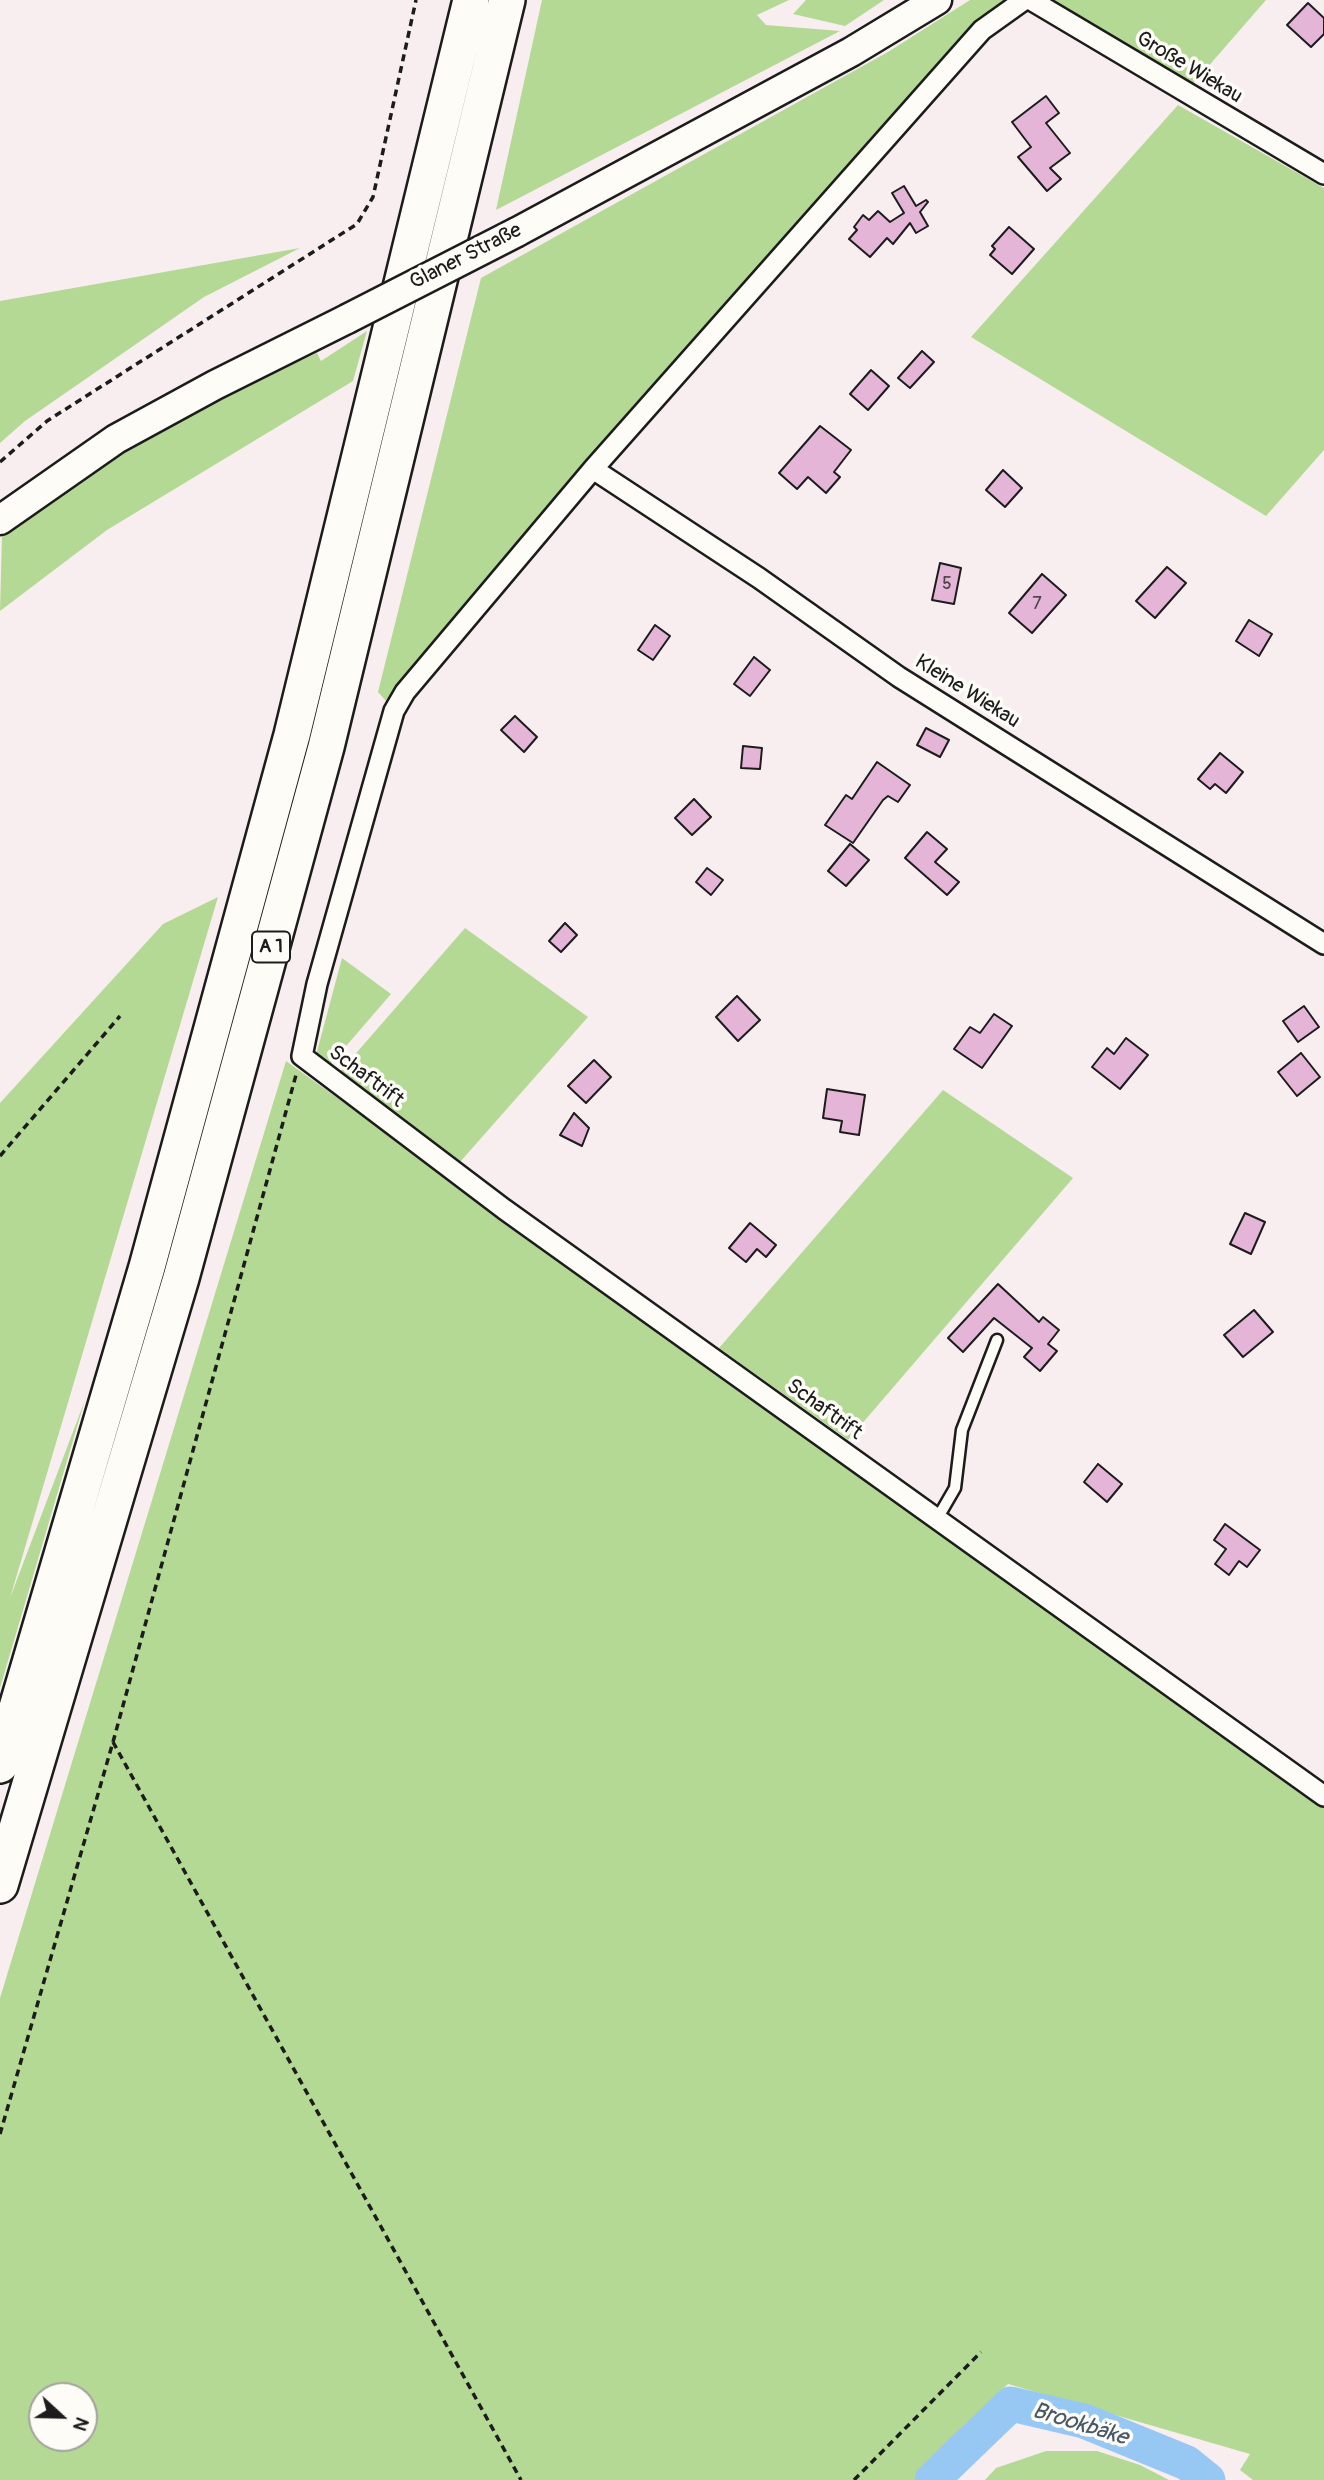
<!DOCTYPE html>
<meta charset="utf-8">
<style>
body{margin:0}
#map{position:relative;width:1324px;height:2480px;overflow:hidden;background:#f8eef0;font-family:Pangolin,sans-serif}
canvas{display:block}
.north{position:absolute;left:28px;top:2382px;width:70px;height:70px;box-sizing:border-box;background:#fdfcf7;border:2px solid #a3a29f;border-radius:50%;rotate:112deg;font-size:19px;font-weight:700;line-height:28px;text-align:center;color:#1c1c1c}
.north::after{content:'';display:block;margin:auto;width:24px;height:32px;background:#1c1c1c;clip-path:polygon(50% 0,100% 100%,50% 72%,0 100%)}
</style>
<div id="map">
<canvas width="1324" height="2480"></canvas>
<div class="north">N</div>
</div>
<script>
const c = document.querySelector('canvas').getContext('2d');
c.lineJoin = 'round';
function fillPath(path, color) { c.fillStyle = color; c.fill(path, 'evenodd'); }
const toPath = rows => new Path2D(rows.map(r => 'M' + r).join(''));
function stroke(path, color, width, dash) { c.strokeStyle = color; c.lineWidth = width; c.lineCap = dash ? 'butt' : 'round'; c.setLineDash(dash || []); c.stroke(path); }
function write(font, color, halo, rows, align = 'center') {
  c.font = font + ' Pangolin,sans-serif'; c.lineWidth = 7; c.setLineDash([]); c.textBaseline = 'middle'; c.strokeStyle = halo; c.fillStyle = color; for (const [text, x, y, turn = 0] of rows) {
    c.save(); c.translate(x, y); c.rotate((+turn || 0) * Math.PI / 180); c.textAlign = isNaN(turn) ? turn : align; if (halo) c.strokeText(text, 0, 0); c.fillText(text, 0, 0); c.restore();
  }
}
fillPath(toPath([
 [542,0,789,0,757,15,766,25,840,31,496,210],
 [806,0,884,0,845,26,793,14],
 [970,0,1009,0,967,31,386,701,378,692,481,278,888,52],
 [1048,0,1266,0,1193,84],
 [1178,105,1324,188,1324,450,1266,516,971,337],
 [300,248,204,297,25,421,0,443,0,301],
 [367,331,353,381,107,530,0,611,2,536,110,460,217,400,317,353,321,361],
 [218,897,10,1598,85,1400,0,1688,0,1103,163,924],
 [465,928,588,1017,460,1162,338,1074],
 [342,958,391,994,328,1067,315,1059],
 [286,1061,1324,1807,1324,2480,1253,2480,1240,2470,1250,2454,1008,2384,915,2480,0,2480,0,1998],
 [42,2396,84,2396,84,2438,42,2438],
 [943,1090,1073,1178,848,1440,719,1348],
 [1046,2451,1097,2451,1140,2465,1169,2480,985,2480,996,2468]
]), '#b4d994');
stroke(toPath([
 [932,2480,1011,2404,1084,2421,1187,2463,1208,2480]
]), '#97c7f3', 35);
const building = toPath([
 [1308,3,1324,18,1324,34,1311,47,1287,25,1308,3],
 [1046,96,1059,113,1046,123,1070,153,1050,168,1061,179,1047,191,1018,157,1031,147,1012,122,1046,96],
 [904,186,916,206,926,200,928,202,920,212,928,226,916,233,910,223,893,244,887,238,870,257,849,239,857,230,854,227,863,215,869,220,878,211,890,222,904,213,892,193,904,186],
 [1009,227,1034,249,1012,274,990,255,995,249,992,246,1009,227],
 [922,351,934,362,910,388,898,378,922,351],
 [871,370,889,386,868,410,850,394,871,370],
 [820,426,851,450,834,472,840,477,826,493,808,477,797,489,779,473,820,426],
 [1003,470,1022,488,1005,507,986,490,1003,470],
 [940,563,961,568,954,604,932,600,940,563],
 [1167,567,1186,583,1155,618,1136,601,1167,567],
 [1042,574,1066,595,1032,633,1009,613,1042,574],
 [1249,620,1272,634,1259,656,1236,641,1249,620],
 [655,625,670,636,653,660,638,650,655,625],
 [754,657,770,670,750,696,734,684,754,657],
 [515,716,537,737,524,752,501,730,515,716],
 [926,728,949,740,940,757,917,745,926,728],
 [743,746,762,748,760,769,741,768,743,746],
 [1220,753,1243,772,1226,793,1215,784,1210,789,1198,779,1220,753],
 [877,762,910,785,898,802,888,796,883,800,853,843,825,825,846,795,852,799,877,762],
 [694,799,711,817,692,835,675,818,694,799],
 [927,832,947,849,935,862,959,882,947,895,905,858,927,832],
 [850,844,869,860,846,886,828,871,850,844],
 [707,868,723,880,711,895,696,882,707,868],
 [565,923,577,935,561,952,549,941,565,923],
 [737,996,760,1020,738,1041,716,1017,737,996],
 [1304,1006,1319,1027,1298,1042,1283,1021,1304,1006],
 [994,1014,1012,1026,982,1068,954,1049,970,1027,980,1033,994,1014],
 [1126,1038,1148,1055,1120,1089,1092,1067,1107,1048,1114,1054,1126,1038],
 [1301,1053,1320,1077,1297,1096,1278,1072,1301,1053],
 [594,1060,611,1077,586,1103,568,1086,594,1060],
 [827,1089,865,1095,859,1135,840,1132,842,1121,823,1118,827,1089],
 [574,1113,589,1128,582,1146,560,1135,574,1113],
 [1245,1213,1265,1222,1251,1254,1230,1244,1245,1213],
 [750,1223,776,1245,766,1257,757,1249,746,1262,729,1248,750,1223],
 [998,1284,1039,1322,1043,1317,1059,1330,1048,1344,1057,1351,1040,1371,1024,1357,1032,1348,994,1318,963,1352,948,1338,998,1284],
 [1254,1310,1273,1332,1243,1357,1224,1335,1254,1310],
 [1098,1464,1122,1484,1107,1502,1084,1482,1098,1464],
 [1225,1524,1260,1550,1247,1567,1239,1561,1229,1575,1215,1564,1226,1549,1214,1540,1225,1524]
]);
fillPath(building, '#e4b5d6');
stroke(building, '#1c1c1c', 2);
const lane = toPath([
 [937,1519,955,1488,962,1430,997,1340]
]);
const street = toPath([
 [1024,0,982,30,593,469,405,692,394,711,317,984,302,1056,504,1209,1324,1796],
 [1031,0,1324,174],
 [593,469,759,578,899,677,1324,944]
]);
const secondary = toPath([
 [517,232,851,52,937,0],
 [0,520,116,439,215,385,347,319]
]);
const highway = toPath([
 [0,1765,147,1267,292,735,471,0],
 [0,1885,181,1278,326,747,507,0]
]);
stroke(lane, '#1c1c1c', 15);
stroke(street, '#1c1c1c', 24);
stroke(secondary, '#1c1c1c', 33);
stroke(highway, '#1c1c1c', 40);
stroke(toPath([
 [0,462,47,421,357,224,373,197,416,0],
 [0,1156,120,1016],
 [113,1742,521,2480],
 [0,2134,113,1742,296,1075],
 [854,2480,981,2352]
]), '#1c1c1c', 3.5, [7, 5]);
stroke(lane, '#fdfcf7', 10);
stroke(street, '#fdfcf7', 19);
stroke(secondary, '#fdfcf7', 28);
stroke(highway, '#fdfcf7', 35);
const secondaryBridge = toPath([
 [347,319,517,232]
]);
stroke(secondaryBridge, '#1c1c1c', 33, []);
stroke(secondaryBridge, '#fdfcf7', 28);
write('18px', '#4e424a', null, [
 ["5",947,584],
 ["7",1037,604]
]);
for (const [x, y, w] of [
 [271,947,38]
]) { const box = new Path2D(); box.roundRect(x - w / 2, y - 15.5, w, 31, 5); c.fillStyle = '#fdfcf7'; c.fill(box); stroke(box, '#1c1c1c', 2); }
write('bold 19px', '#1c1c1c', null, [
 ["A 1",271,947]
]);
write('21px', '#1c1c1c', '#fdfcf7', [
 ["Große Wiekau",1189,68,31],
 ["Glaner Straße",466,257,-27],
 ["Kleine Wiekau",967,692,32],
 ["Schaftrift",366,1077,37],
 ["Schaftrift",824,1410,36]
]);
write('italic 23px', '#475867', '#fdfcf7', [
 ["Brookbäke",1080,2425,17]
]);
</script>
